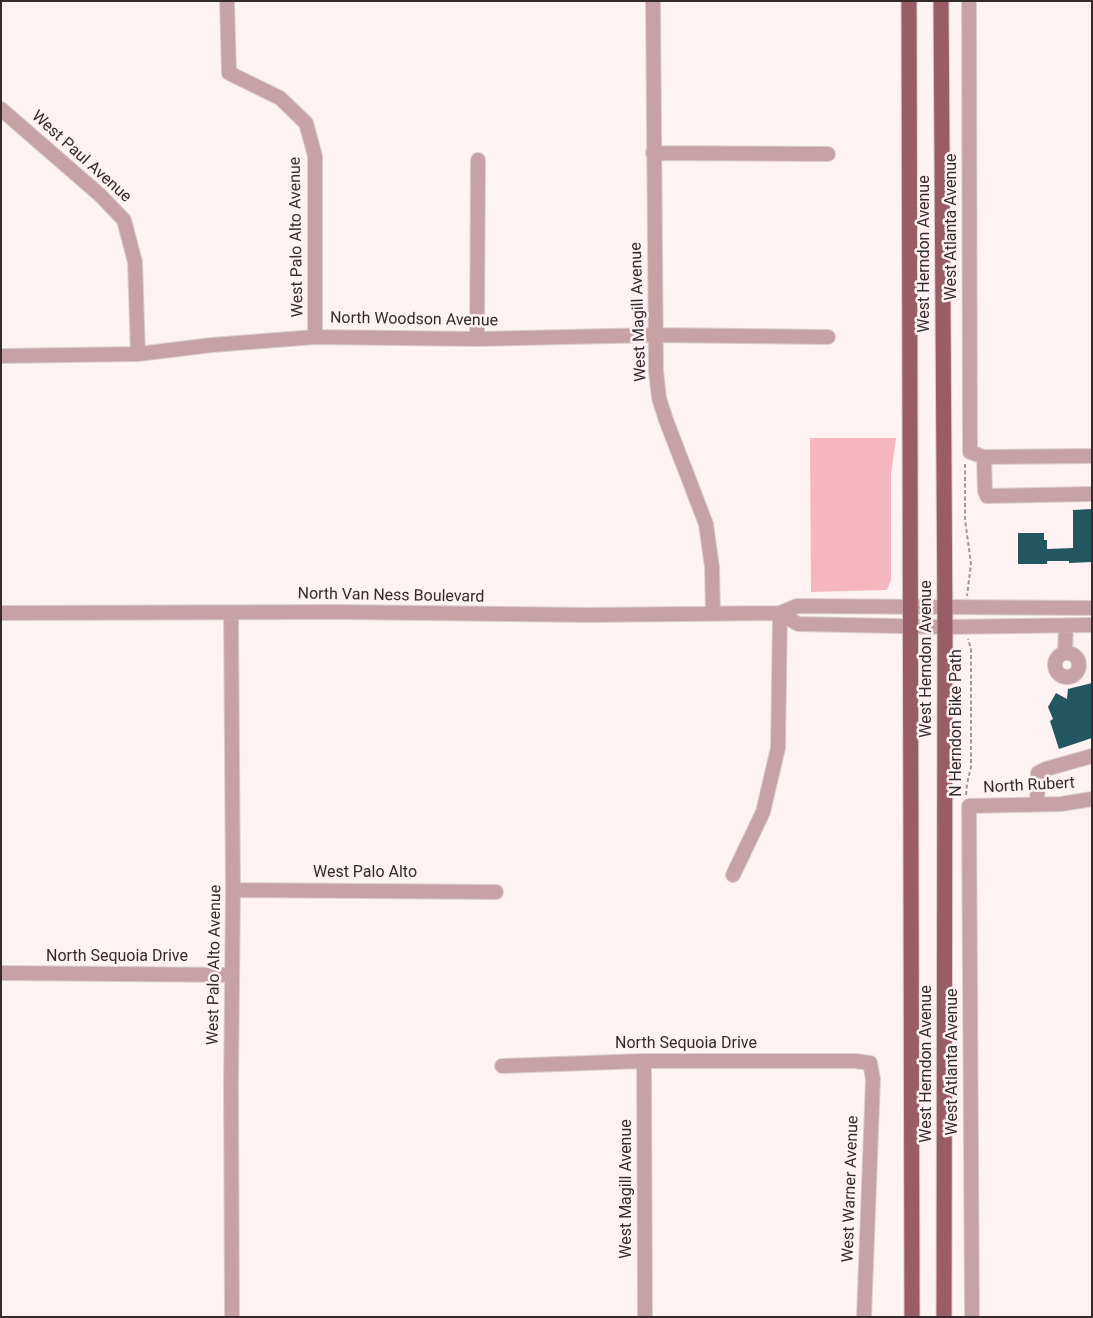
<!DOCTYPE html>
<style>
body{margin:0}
#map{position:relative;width:1093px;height:1318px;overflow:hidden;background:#fef2f3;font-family:Roboto,sans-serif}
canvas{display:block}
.frame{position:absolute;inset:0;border:2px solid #352a2c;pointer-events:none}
</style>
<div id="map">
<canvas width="1093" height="1318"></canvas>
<div class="frame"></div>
</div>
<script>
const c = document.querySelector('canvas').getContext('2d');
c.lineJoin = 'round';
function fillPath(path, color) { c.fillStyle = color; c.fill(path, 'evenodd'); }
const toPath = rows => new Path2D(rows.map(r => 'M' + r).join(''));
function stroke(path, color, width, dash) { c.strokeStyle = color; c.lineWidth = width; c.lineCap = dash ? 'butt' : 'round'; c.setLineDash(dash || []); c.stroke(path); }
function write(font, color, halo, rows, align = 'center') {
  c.font = font + ' Roboto,sans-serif'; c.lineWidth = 5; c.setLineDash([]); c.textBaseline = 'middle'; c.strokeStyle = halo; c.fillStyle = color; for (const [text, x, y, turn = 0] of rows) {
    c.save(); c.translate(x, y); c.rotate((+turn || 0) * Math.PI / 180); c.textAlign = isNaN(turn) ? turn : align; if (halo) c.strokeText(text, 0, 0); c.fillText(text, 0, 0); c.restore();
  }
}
fillPath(toPath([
 [810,438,896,438,891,474,891,580,887,590,811,592]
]), '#f6b6bf');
fillPath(toPath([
 [1092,509,1092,562,1069,563,1069,561,1047,561,1047,564,1018,564,1018,533,1044,533,1044,540,1047,540,1047,549,1073,548,1073,510],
 [1092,683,1092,738,1059,749,1050,721,1053,719,1048,707,1056,693,1067,699,1068,689]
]), '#225761');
const minor = toPath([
 [227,1,229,73,280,98,306,123,315,156,315,337],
 [653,1,656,371,659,398,666,420,706,524,712,567,713,613],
 [969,1,970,452,984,457,1092,456],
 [1,109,100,195,124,220,135,262,138,354],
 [653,153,828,154],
 [477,339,478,160],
 [1,356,138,354,212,345,315,337,477,339,655,335,828,337],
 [984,457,985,491,987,496,1092,494],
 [1,613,339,612,589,615,780,613,797,606,1092,608],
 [231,613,233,890,231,1084,232,1317],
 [780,613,798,624,945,627,1092,625],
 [1065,652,1066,626],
 '1055 665a12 12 0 1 1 24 0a12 12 0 1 1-24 0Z',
 [1037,804,1038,773,1046,769,1092,756],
 [733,875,763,812,778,748,780,613],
 [233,890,496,892],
 [1,973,232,975],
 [644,1061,645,1317],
 [502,1066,644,1061,855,1061,870,1063,873,1079,864,1317],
 [972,1317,969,806,1061,804,1092,799]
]);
const major = toPath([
 [909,1,912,1317],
 [941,1,945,627,944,1317]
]);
stroke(minor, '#dacecf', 16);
stroke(major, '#dacecf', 17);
stroke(toPath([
 [965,464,965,519,971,564,967,596],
 [966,795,967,784,971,767,971,649,968,639]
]), '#a39799', 2, [4, 2.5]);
stroke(minor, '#c6a2a6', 14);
stroke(major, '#9a5c66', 15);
write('16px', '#352a2c', '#fef2f3', [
 ["West Paul Avenue",81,157,42],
 ["West Atlanta Avenue",952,227,-90],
 ["West Palo Alto Avenue",297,237,-91],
 ["West Herndon Avenue",925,254,-90],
 ["West Magill Avenue",639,312,-92],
 ["North Woodson Avenue",414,320,1],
 ["North Van Ness Boulevard",391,596,1],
 ["West Herndon Avenue",927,659,-90],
 ["N Herndon Bike Path",957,723,-90],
 ["North Rubert",1029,786,-3],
 ["West Palo Alto",365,873],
 ["North Sequoia Drive",117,957],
 ["West Palo Alto Avenue",215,965,-89],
 ["North Sequoia Drive",686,1044],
 ["West Atlanta Avenue",953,1062,-90],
 ["West Herndon Avenue",927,1064,-90],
 ["West Magill Avenue",627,1189,-90],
 ["West Warner Avenue",851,1189,-88]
]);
</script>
